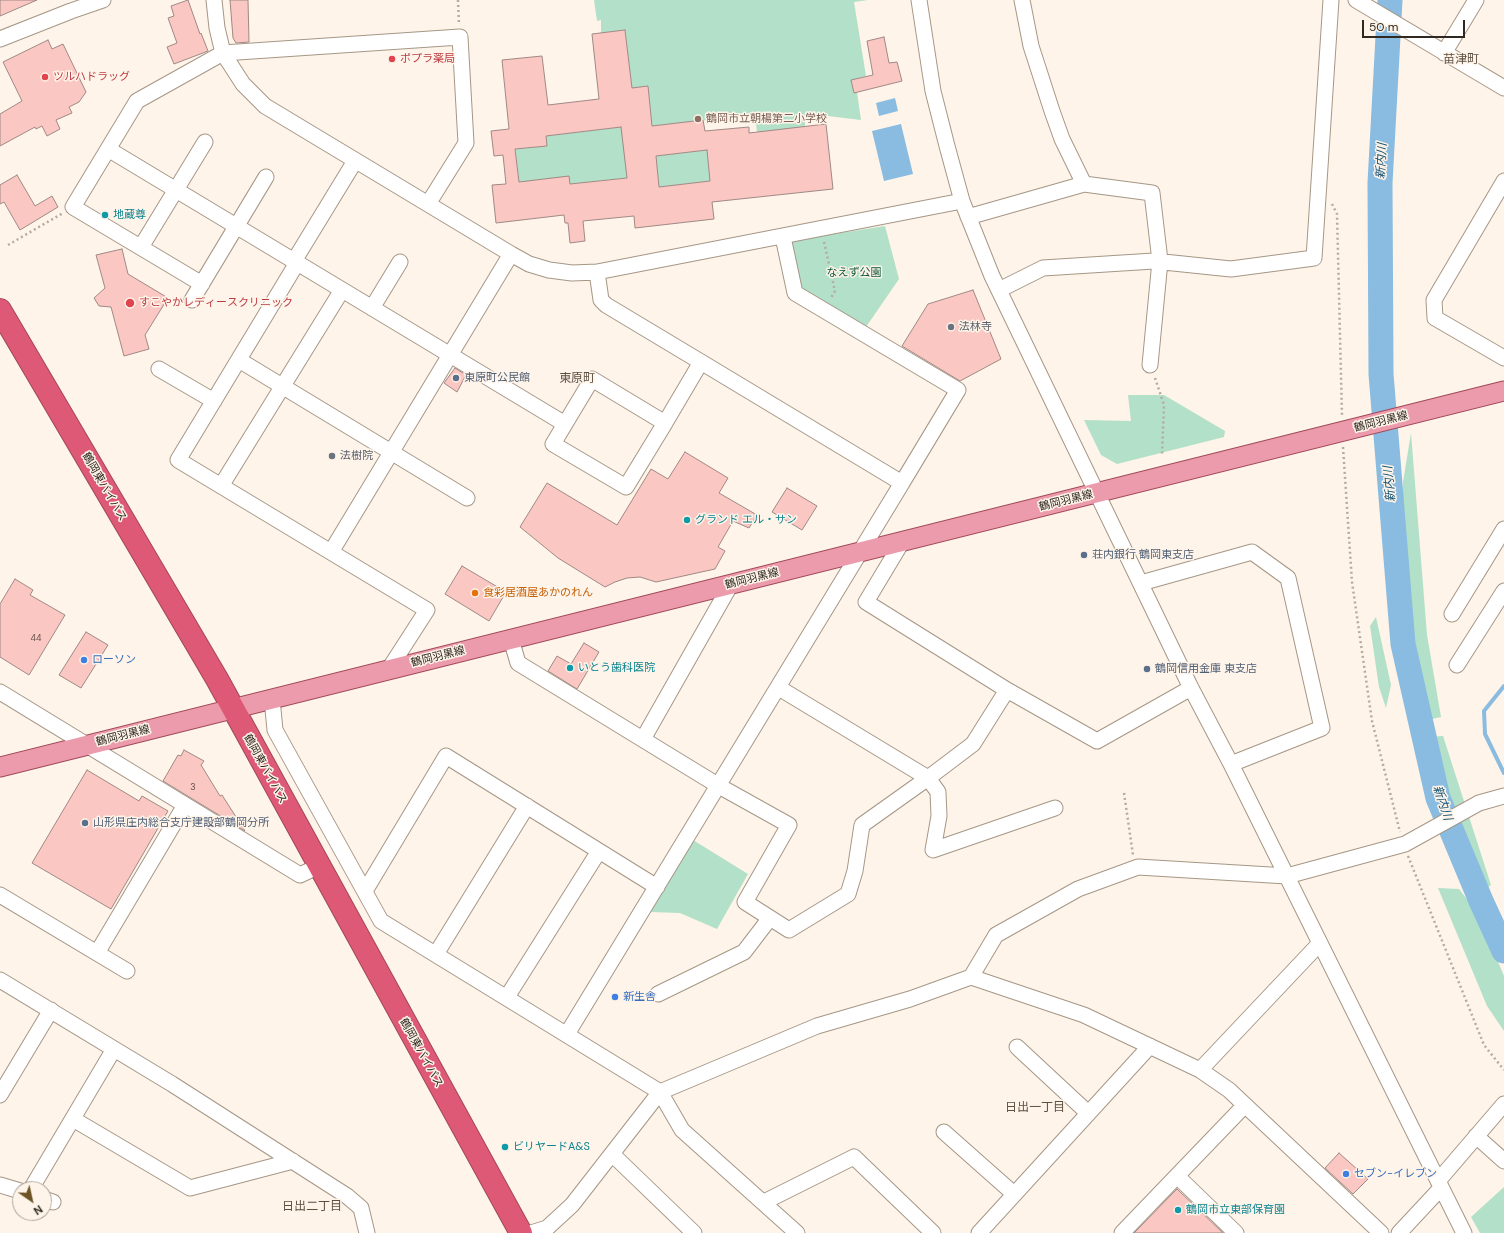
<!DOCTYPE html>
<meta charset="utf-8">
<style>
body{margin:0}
#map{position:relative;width:1504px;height:1233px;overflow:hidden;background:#fef4e9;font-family:"DM Sans",sans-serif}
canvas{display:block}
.north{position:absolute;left:12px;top:1181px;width:40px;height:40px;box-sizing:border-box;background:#fef4e9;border:1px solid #aba399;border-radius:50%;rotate:146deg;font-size:11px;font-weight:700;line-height:16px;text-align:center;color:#2f2922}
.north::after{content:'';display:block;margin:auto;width:14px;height:18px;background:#6c5425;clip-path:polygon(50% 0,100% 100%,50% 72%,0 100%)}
.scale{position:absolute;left:1362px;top:20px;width:103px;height:18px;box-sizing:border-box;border:2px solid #2f2922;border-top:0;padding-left:5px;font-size:12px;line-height:14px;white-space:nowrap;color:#2f2922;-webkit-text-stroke:3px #fef4e9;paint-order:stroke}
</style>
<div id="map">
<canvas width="1504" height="1233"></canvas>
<div class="north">N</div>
<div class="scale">50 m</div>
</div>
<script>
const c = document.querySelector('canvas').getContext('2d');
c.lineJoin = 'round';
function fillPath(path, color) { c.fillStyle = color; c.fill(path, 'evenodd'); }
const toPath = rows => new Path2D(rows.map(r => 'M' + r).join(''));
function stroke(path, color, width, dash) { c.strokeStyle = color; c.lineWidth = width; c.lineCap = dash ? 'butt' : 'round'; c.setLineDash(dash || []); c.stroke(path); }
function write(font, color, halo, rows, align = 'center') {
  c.font = font + ' "DM Sans","Noto Sans JP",sans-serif'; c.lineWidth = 3; c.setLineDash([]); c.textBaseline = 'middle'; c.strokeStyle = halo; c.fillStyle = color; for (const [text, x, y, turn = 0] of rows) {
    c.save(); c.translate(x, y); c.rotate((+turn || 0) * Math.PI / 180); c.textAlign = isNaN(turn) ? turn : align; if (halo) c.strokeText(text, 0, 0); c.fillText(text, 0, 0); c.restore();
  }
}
fillPath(toPath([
 [594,0,868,0,854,2,866,76,851,80,854,93,857,92,861,120,828,116,805,118,805,127,757,132,755,115,652,126,648,86,632,88,625,30,601,33,601,20,597,21],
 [621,127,643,176,570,184,519,182,515,149,547,146,546,136],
 [707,150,710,181,659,187,656,156],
 [885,226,899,279,866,327,799,287,789,241],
 [1128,395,1164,395,1225,431,1224,437,1117,464,1101,455,1084,420,1131,421],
 [1411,433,1427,635,1441,717,1427,720,1408,637,1403,571,1403,482],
 [1376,617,1391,685,1386,708,1379,687,1370,626],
 [1443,736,1491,885,1484,890,1439,785,1429,737],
 [693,840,748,874,717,929,680,913,650,912],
 [1438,888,1459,889,1477,912,1504,976,1504,1031,1487,1006],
 [1504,1187,1504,1233,1480,1233,1471,1217]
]), '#b2e0c8');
fillPath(toPath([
 [895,98,898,111,879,116,876,103],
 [901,124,913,174,884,181,872,131]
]), '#89bce0');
stroke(toPath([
 [1504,686,1484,711,1485,734,1504,773]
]), '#89bce0', 4);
stroke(toPath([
 [1390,0,1380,183,1381,374,1403,644,1438,798,1481,901,1504,951]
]), '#89bce0', 25);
const building = toPath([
 [0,0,37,0,0,16,0,0],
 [188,0,200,34,201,33,208,51,174,64,167,47,177,43,168,18,174,16,171,6,188,0],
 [230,0,248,0,249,42,236,43,233,38,230,0],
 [625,30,632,88,648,86,652,126,703,120,705,131,749,127,749,133,826,124,833,189,712,202,714,219,635,228,634,216,583,221,585,241,570,243,568,223,565,223,564,215,496,223,492,185,506,184,503,155,494,156,491,131,509,129,502,60,542,56,548,105,599,99,592,34,625,30],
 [621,127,627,178,570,184,569,176,519,182,515,149,547,146,546,136,621,127],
 [707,150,710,181,659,187,656,156,707,150],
 [884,37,889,63,897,62,902,81,854,93,851,80,873,75,867,41,884,37],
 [48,40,52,49,63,44,86,92,79,102,69,107,72,113,56,120,60,129,47,136,42,126,36,129,35,127,0,146,0,114,22,101,3,62,48,40],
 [17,175,35,206,52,196,58,207,20,230,4,202,0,204,0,185,17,175],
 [122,249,128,274,168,298,145,335,149,349,124,356,111,307,99,306,94,298,105,288,96,255,122,249],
 [973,290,1001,359,960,381,902,346,928,304,973,290],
 [455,368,466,375,457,392,444,383,455,368],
 [685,452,728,478,719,493,757,515,749,528,733,521,718,547,725,551,715,569,656,582,640,577,627,578,615,582,605,587,558,558,520,527,547,483,617,525,651,469,668,479,685,452],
 [787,488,817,506,802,530,772,512,787,488],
 [462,566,506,592,489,621,445,594,462,566],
 [15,579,33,590,30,595,65,615,29,675,0,657,0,604,15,579],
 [86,632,108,645,81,688,59,675,86,632],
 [584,643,599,652,577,689,548,671,557,656,571,664,584,643],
 [184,750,204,761,201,765,220,796,222,795,245,831,163,781,178,755,181,756,184,750],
 [87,770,139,801,142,796,168,811,111,909,32,863,87,770],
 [1339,1153,1368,1179,1353,1194,1325,1168,1339,1153],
 [1177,1189,1223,1233,1134,1233,1177,1189]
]);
fillPath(building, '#fac7c2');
stroke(building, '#a08885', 1);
const minor = toPath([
 [214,0,217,28,223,53,243,84,265,106,511,254,529,264,549,270,572,273,597,272,962,201],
 [919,0,933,91,947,146,962,201,992,276,1191,688,1231,764,1464,1233],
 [1022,0,1031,46,1052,111,1062,139,1084,184,1152,193,1160,261,1150,365],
 [1356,0,1504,88],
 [0,39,71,11,103,0],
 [1444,53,1476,0],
 [108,149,565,424],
 [1504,181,1434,300,1435,318,1504,358],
 [968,217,1084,184],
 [783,237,795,293,958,390,902,483],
 [141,247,205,142],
 [294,261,355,161],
 [297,263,178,460,427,610,389,669],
 [597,272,601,300,606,305,701,362],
 [202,284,73,207,137,101,223,53,460,37,466,143,428,204],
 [999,290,1043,268,1154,261,1231,269,1314,258,1331,0],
 [192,300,266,177],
 [372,308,400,262],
 [239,360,467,498],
 [159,369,214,401],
 [221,486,342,290],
 [902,542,866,602,1007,690],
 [331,552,511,254],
 [1141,583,1252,552,1288,578,1322,728,1231,764],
 [1452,614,1504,529],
 [511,639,518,663,719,786,789,825,745,902,789,930,848,894,855,871,862,825,928,778,938,792,939,816,933,850,1055,808],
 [1457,665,1504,591],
 [779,688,928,778,973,744,1007,690,1097,741,1191,688],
 [0,692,300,875,319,866],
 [272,699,275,730,381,921,660,1092,682,1130,797,1233],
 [643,739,731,584],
 [365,891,446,756,657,887],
 [0,895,127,971],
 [97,953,185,805],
 [436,954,527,806],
 [971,977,996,935,1078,889,1138,867,1287,876,1405,844,1479,803,1504,796],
 [0,980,172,1084,347,1196,361,1208,367,1233],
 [658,994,744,952,770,918],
 [507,997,599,851],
 [567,1034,902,483,701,362,665,423,592,379,553,444,626,487,665,423],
 [1017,1047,1088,1113],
 [1200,1070,1320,943],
 [0,1095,51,1010],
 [73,1119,190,1188,293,1161],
 [944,1132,1014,1194],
 [1476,1136,1504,1161],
 [612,1154,694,1233],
 [1177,1176,1236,1233],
 [1438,1181,1504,1104],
 [0,1185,20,1191],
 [31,1189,114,1049],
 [44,1199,53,1202],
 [764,1202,854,1157,933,1233],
 [531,1233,547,1228,572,1205,660,1092,817,1026,910,999,971,977,1084,1015,1200,1070,1229,1090,1381,1233],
 [979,1233,1150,1046],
 [1122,1233,1245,1105],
 [1399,1233,1441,1188]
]);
const major = toPath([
 [0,767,1504,391]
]);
const highway = toPath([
 [0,310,217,679,521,1233]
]);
stroke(minor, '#a69786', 17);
stroke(major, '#a14858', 21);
stroke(highway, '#a14858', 24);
stroke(toPath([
 [458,0,459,25],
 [1332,204,1337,214,1342,416],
 [824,242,835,291,831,298],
 [8,245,63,213],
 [1155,378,1164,405,1162,454],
 [1343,447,1352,582,1372,721,1400,832],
 [1124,793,1133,855],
 [1408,856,1484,1045,1504,1070]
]), '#b4aba2', 2.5, [2, 3]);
stroke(minor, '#fff', 15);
stroke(major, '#eb9bac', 19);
stroke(highway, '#de5975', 22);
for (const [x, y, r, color] of [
 [392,59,4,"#e0444e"],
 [45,77,4,"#e0444e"],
 [698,119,4,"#8d6e63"],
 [105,215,4,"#0f9aa8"],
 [130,303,5,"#e0444e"],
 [951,327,4,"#6b7280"],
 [456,378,4,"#5c6f8a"],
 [332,456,4,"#6b7280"],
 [687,520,4,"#0f9aa8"],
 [1084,555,4,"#5c6f8a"],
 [475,593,4,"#e8710a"],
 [84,660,4,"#3f7fe0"],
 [570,668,4,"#0f9aa8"],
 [1147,669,4,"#5c6f8a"],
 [85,823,4,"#5c6f8a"],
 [615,997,4,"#3f7fe0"],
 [505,1147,4,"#0f9aa8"],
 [1346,1174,4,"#3f7fe0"],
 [1178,1210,4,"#0f9aa8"]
]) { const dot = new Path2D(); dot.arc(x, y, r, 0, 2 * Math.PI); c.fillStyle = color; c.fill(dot); stroke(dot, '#fef4e9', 1.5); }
write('9px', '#62504a', null, [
 ["44",36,639],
 ["3",193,788]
]);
write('11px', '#be3a42', '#fef4e9', [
 ["ポプラ薬局",400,59],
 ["ツルハドラッグ",53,77],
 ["すこやかレディースクリニック",139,303]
], 'left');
write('11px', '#785e54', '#fef4e9', [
 ["鶴岡市立朝楊第二小学校",706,119]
], 'left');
write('11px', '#0d838f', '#fef4e9', [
 ["地蔵尊",113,215],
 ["グランド エル・サン",695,520],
 ["いとう歯科医院",578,668],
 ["ビリヤードA&S",513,1147],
 ["鶴岡市立東部保育園",1186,1210]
], 'left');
write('11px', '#0b563a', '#fef4e9', [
 ["なえず公園",854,273]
]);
write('11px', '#5b616d', '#fef4e9', [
 ["法林寺",959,327],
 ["法樹院",340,456]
], 'left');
write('11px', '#4e5e75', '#fef4e9', [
 ["東原町公民館",464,378],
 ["荘内銀行 鶴岡東支店",1092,555],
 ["鶴岡信用金庫 東支店",1155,669],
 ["山形県庄内総合支庁建設部鶴岡分所",93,823]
], 'left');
write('11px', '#2f2922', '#fef4e9', [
 ["鶴岡羽黒線",1381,422,-14],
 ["鶴岡東バイパス",104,487,60],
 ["鶴岡羽黒線",1066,501,-14],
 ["鶴岡羽黒線",752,579,-14],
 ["鶴岡羽黒線",438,657,-14],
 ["鶴岡羽黒線",123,736,-14],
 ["鶴岡東バイパス",265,769,61],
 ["鶴岡東バイパス",421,1053,61]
]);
write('11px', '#c56008', '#fef4e9', [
 ["食彩居酒屋あかのれん",483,593]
], 'left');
write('11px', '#366cbe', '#fef4e9', [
 ["ローソン",92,660],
 ["新生舎",623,997],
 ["セブン-イレブン",1354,1174]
], 'left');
write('12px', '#5d4f40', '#fef4e9', [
 ["苗津町",1461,60],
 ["東原町",577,379],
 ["日出一丁目",1035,1108],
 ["日出二丁目",312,1207]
]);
write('italic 12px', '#135173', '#fef4e9', [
 ["新内川",1382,161,-87],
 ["新内川",1390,484,-95],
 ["新内川",1442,803,71]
]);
</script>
